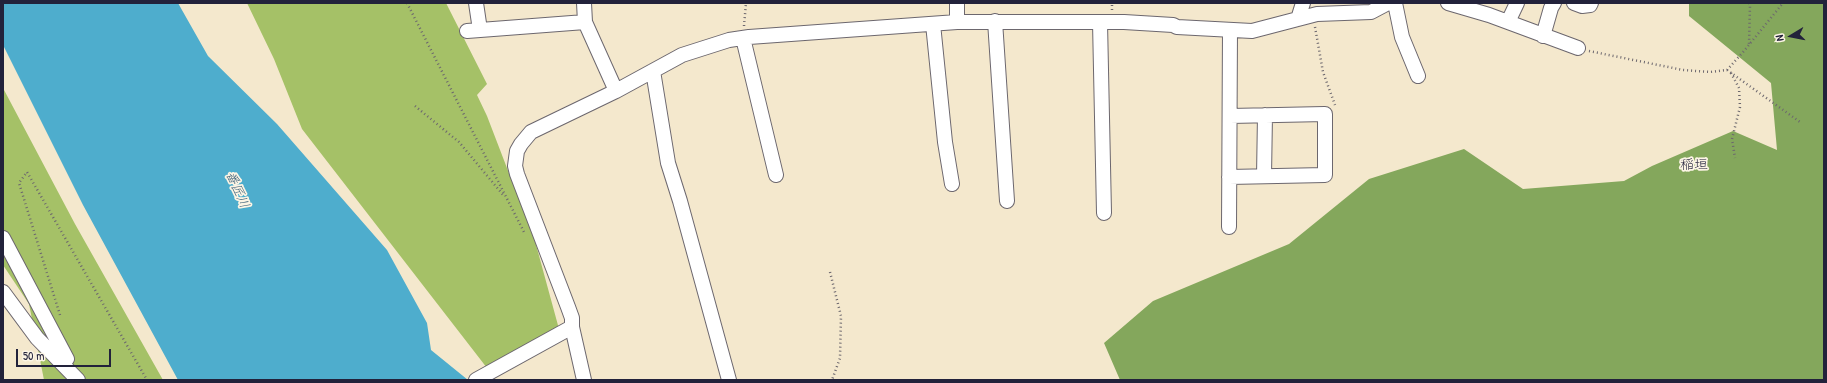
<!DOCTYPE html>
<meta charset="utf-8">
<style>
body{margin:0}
#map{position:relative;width:1827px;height:383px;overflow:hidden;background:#f4e8cd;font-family:"Patrick Hand",sans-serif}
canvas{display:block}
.frame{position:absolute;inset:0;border:4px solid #22223b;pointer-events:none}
.north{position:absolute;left:1771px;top:16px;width:40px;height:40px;-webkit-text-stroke:3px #fcf5e5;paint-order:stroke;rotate:260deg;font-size:11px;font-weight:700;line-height:16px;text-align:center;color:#22223b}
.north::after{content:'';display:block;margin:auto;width:14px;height:18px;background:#22223b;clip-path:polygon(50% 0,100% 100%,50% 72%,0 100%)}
.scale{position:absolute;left:16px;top:349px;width:95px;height:18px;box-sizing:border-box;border:2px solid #22223b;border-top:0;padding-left:5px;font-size:12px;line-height:14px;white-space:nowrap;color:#22223b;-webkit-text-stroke:3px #fcf5e5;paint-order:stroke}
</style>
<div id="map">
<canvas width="1827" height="383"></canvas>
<div class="frame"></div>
<div class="north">N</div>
<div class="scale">50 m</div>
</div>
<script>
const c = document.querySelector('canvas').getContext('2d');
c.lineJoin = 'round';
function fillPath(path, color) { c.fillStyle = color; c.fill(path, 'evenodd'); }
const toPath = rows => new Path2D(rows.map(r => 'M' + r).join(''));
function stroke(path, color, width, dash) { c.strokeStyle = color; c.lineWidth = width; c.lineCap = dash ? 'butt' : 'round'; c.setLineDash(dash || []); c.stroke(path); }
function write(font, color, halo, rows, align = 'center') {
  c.font = font + ' "Patrick Hand","Klee One",sans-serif'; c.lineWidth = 3.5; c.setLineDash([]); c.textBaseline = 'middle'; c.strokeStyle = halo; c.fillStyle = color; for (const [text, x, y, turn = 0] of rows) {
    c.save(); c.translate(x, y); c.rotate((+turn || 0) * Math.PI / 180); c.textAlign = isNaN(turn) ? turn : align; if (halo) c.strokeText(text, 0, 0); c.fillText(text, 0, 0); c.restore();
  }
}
fillPath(toPath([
 [247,3,446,3,487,84,477,95,487,116,535,241,559,329,487,368,302,129,274,59],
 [3,88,75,224,163,380,44,380,29,304,3,265]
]), '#a5c167');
fillPath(toPath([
 [1689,3,1824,3,1824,380,1120,380,1104,343,1153,301,1289,244,1369,179,1464,149,1523,189,1624,181,1652,166,1733,131,1777,150,1771,83,1689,16]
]), '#84a75c');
fillPath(toPath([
 [3,3,178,3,208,56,277,124,387,250,427,323,431,350,468,380,178,380,83,205,3,45]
]), '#4eadcd');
const minor = toPath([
 [476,3,480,30],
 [584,3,585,22,616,91],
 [1395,3,1402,37,1418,76],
 [1448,3,1489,15,1578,48],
 [1574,3,1582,6,1590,5,1591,3],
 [1298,19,1303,3],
 [995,21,1007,201],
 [957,22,957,3],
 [1100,22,1104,213],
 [1508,22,1517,3],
 [933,24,945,142,952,184],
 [467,31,585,22],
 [1543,36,1551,8,1554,3],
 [743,38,776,175],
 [653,71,668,163,680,201,729,380],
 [1264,176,1265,115],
 [1229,177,1325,175,1325,114,1230,116],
 [1229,227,1230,30],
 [3,238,67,359],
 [3,292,37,338,78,380],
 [572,327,584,380],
 [476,380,572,327,572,318,568,307,517,174,515,166,517,151,521,144,531,132,616,91,682,55,729,40,749,37,957,22,1124,22,1173,25,1177,27,1252,31,1317,14,1371,12,1388,3]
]);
stroke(minor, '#6c676e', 16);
stroke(toPath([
 [407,3,525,234],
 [1749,3,1750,5,1749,45],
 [1112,10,1112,3],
 [744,26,746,3],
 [1315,27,1323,72,1335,105],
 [1589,51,1683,70,1710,72,1727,70,1744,51,1783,3],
 [1727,70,1800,122],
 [1731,73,1739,88,1740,107,1732,139,1735,158],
 [415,106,459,142,504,196],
 [830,272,841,316,840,358,832,380],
 [60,315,19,183,27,172,147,380]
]), '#6c676e', 2.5, [1, 3]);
stroke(minor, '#fff', 14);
write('italic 13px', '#345a75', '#fcf5e5', [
 ["番匠川",237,190,66]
]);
write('14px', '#22223b', '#fcf5e5', [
 ["稲垣",1694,165]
]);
</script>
